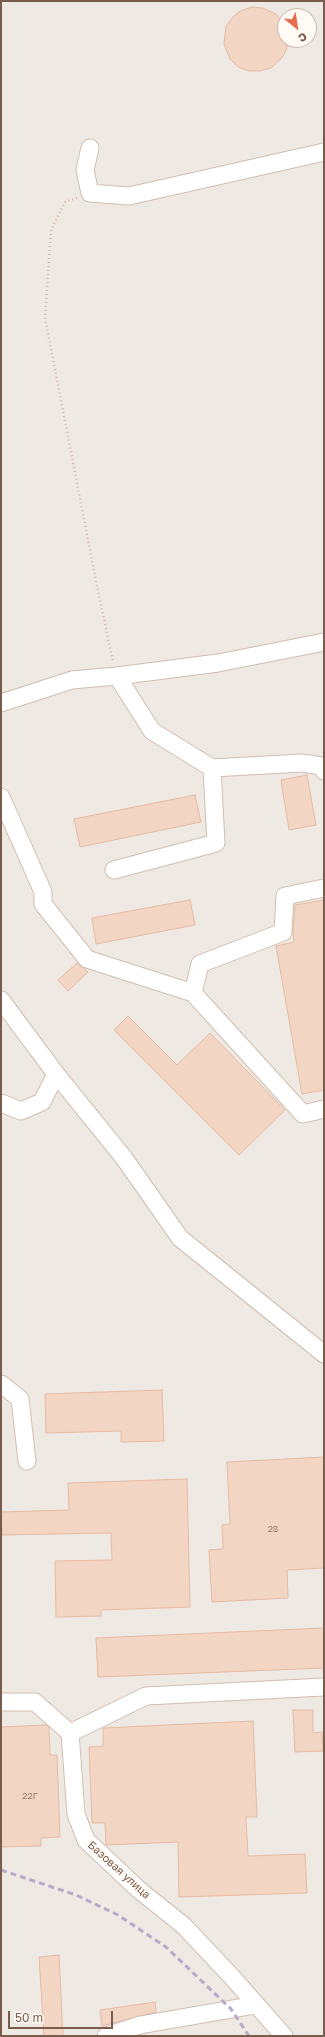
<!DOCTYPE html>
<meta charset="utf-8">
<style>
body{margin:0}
#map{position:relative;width:325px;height:2037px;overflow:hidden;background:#fdf6ec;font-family:"Golos Text",sans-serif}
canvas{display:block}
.frame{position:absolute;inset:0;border:2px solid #7a5c4d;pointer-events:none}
.north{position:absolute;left:277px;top:8px;width:40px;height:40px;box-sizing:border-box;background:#fffaf3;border:1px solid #cabbb1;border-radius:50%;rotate:150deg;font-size:11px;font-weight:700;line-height:16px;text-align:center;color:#7a5c4d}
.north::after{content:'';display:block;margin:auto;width:14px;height:18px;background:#e76f51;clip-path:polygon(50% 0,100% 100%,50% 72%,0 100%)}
.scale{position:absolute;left:8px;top:2011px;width:105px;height:18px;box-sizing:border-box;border:2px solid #7a5c4d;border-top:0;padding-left:5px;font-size:12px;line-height:14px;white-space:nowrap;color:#7a5c4d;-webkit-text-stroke:3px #fffaf3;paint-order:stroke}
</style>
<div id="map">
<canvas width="325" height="2037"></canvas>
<div class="frame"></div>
<div class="north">С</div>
<div class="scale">50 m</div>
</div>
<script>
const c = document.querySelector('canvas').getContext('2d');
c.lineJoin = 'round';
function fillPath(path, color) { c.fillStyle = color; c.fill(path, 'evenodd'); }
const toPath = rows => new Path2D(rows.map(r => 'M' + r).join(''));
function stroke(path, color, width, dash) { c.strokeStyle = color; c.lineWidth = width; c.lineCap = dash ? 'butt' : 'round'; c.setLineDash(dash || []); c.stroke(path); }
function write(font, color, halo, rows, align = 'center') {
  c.font = font + ' "Golos Text",sans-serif'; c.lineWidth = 3; c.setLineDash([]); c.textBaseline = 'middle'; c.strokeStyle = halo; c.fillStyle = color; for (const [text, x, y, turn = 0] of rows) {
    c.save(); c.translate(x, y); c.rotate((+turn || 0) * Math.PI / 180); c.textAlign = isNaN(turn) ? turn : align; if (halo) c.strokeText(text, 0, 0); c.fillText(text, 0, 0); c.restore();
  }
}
fillPath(toPath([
 [1,1,324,1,324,2036,1,2036],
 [285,16,309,16,309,40,285,40]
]), '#efe9e4');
const building = toPath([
 [252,7,263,8,276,14,283,22,285,40,287,40,287,48,282,58,271,68,260,71,249,71,238,67,230,59,224,44,226,26,233,17,240,11,252,7],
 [307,775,316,825,289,830,281,780,307,775],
 [195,795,201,822,80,847,74,819,195,795],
 [190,900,195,925,96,944,92,918,190,900],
 [324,900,324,1090,302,1094,276,946,294,942,293,933,295,905,324,900],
 [77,963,88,972,68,991,58,980,77,963],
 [128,1016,177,1065,210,1033,285,1110,239,1155,114,1030,128,1016],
 [162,1390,164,1441,121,1442,121,1431,46,1433,45,1394,162,1390],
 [324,1457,324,1568,287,1570,288,1598,212,1602,209,1550,223,1549,222,1525,230,1524,227,1462,324,1457],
 [187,1479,190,1607,101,1610,101,1616,56,1617,55,1561,112,1560,111,1533,2,1535,1,1512,69,1510,68,1483,187,1479],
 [324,1628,324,1668,98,1677,96,1638,324,1628],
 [293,1710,313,1710,313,1733,322,1732,323,1751,295,1752,293,1710],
 [253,1721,257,1817,246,1817,248,1856,305,1854,307,1893,179,1897,178,1842,106,1845,105,1823,92,1823,89,1747,103,1746,103,1728,253,1721],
 [46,1725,49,1727,50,1755,57,1755,60,1837,41,1838,41,1846,1,1847,1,1727,46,1725],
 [59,1955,63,2036,44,2036,39,1957,59,1955],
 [155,2002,156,2012,102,2026,100,2010,155,2002]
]);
fillPath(building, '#f3d5c3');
stroke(building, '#e6bba3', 1);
const minor = toPath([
 [90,148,85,170,90,193,129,196,324,152],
 [1,703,72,680,117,676,218,663,324,642],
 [212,768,302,763,322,766,324,771],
 [1,797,43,892,43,904,87,959,193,993,303,1114,324,1109],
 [114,870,216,843,212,768,152,731,117,676],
 [193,993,200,964,283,932,285,896,324,888],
 [1,1000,56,1074,124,1158,180,1238,324,1354],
 [1,1103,21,1111,42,1102,56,1074],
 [1,1384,20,1399,27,1461],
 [1,1702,35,1702,70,1733,76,1814,86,1840,138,1889,184,1926,232,1977,284,2036],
 [70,1733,146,1696,324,1687],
 [106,2036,140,2025,255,2005]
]);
stroke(minor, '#d1beb0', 19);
stroke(toPath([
 [77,198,65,202,51,230,45,318,97,586,113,662]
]), '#d9b8a5', 2.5, [1, 3]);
stroke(minor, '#fff', 17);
stroke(toPath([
 [1,1870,76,1895,118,1915,166,1947,231,2009,249,2036]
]), '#b9a8c9', 3, [6, 4]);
write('9px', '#987a6a', null, [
 ["28",273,1529],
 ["22Г",30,1796]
]);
write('11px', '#7a5c4d', '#fffaf3', [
 ["Базовая улица",119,1870,42]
]);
</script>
